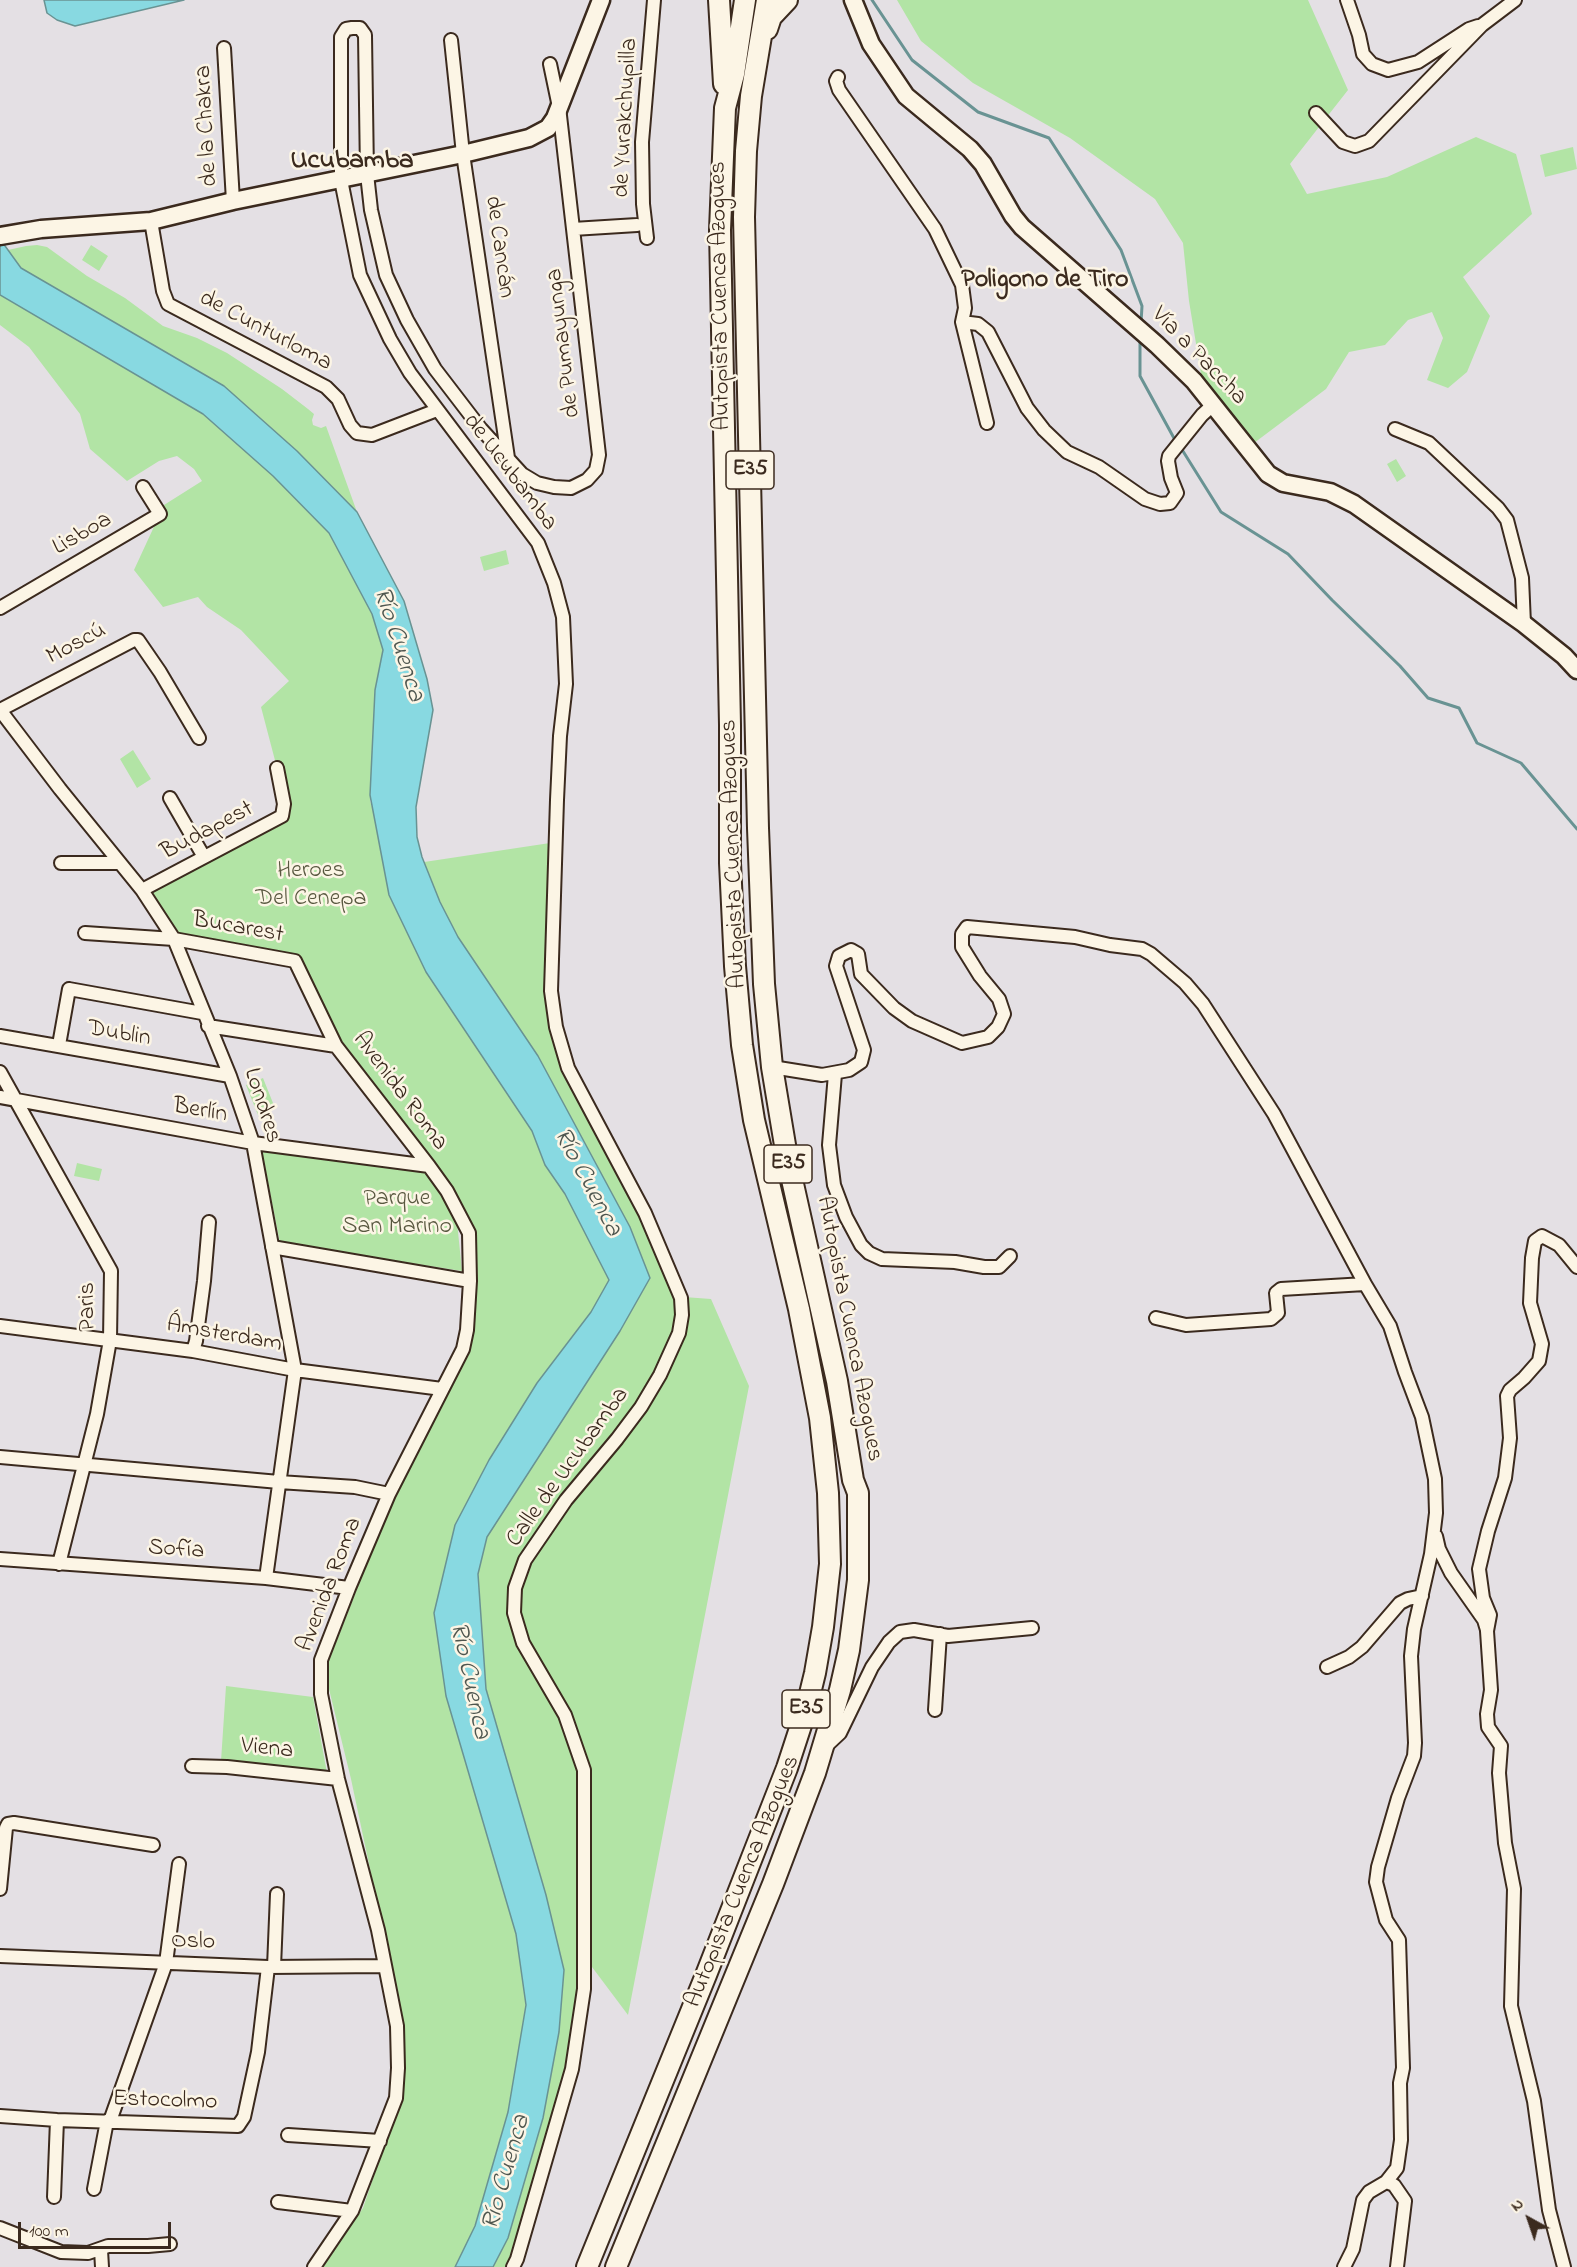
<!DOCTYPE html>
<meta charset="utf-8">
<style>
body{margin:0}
#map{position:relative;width:1577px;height:2267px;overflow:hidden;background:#e4e0e4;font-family:"Indie Flower",sans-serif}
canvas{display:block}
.north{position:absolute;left:1499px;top:2189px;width:60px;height:60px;-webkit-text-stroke:4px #fcf5e5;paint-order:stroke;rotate:320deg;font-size:16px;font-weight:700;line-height:24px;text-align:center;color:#3b2a1e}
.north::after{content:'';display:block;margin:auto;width:21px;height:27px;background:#3b2a1e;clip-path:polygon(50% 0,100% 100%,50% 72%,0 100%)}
.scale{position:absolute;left:18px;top:2222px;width:153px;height:27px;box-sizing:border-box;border:3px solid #3b2a1e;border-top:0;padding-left:8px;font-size:18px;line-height:21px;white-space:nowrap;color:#3b2a1e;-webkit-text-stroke:4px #fcf5e5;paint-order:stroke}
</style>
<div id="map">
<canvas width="1577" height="2267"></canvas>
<div class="north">N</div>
<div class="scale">100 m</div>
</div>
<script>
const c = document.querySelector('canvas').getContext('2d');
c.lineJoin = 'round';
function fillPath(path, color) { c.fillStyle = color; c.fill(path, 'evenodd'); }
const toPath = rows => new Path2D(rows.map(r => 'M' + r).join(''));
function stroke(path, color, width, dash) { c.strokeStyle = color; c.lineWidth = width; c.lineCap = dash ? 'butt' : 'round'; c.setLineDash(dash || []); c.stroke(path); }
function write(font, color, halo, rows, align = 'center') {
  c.font = font + ' "Indie Flower",sans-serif'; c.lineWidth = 5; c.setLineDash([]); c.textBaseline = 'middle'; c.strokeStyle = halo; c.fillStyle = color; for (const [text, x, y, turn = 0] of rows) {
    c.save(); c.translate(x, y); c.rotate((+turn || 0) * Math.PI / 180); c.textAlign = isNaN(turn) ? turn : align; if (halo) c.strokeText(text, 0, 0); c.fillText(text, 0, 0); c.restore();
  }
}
fillPath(toPath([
 [897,0,1308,0,1348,90,1290,164,1307,194,1387,177,1476,137,1516,154,1532,214,1463,277,1490,316,1467,372,1448,388,1427,380,1443,338,1432,312,1408,320,1385,345,1349,352,1326,389,1254,443,1202,380,1189,301,1183,243,1155,199,1070,138,973,83,921,41],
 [1573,147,1577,169,1545,177,1540,155],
 [37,245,47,247,87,276,125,298,163,326,197,338,227,353,282,389,308,409,314,414,312,420,313,425,321,428,326,426,357,512,297,451,224,386,21,268,8,250,26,246],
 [91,245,108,256,99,271,82,260],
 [0,295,203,414,273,476,329,533,372,614,383,650,375,690,370,801,426,972,532,1131,545,1165,565,1194,607,1273,606,1274,609,1280,591,1312,489,1460,446,1696,516,1934,526,2005,508,2112,475,2226,455,2267,323,2267,363,2208,400,2099,380,1916,351,1779,329,1689,329,1660,357,1589,389,1494,466,1349,474,1330,469,1233,340,1043,299,958,177,936,147,890,282,816,277,768,261,707,289,681,241,630,207,607,198,597,163,607,134,570,164,505,202,481,194,469,177,456,159,461,127,481,90,449,80,414,29,347,0,325],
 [1396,459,1406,476,1397,482,1387,464],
 [506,550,509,564,484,571,480,557],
 [133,750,151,779,137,788,120,759],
 [550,843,551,991,568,1068,645,1213,682,1315,660,1375,525,1560,514,1613,565,1715,584,1770,584,1989,572,2069,513,2267,493,2267,508,2238,543,2118,559,2032,564,1970,546,1895,486,1689,478,1574,487,1537,620,1331,650,1278,630,1227,538,1056,494,991,485,985,411,864],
 [263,1078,275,1108,258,1115,246,1085],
 [262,1152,426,1170,457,1222,462,1271,280,1243],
 [77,1163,102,1169,99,1181,74,1176],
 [684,1297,711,1299,749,1386,628,2015,589,1963,587,1770,526,1642,518,1611,518,1589,529,1562,569,1503,664,1376],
 [226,1686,313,1697,327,1773,221,1761]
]), '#b2e4a5');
const water = toPath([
 [44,0,184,0,75,26,57,20,47,13,44,0],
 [0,239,21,268,224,386,297,451,357,512,404,601,427,679,433,710,416,807,417,837,422,857,440,902,458,937,538,1056,630,1227,650,1278,620,1331,487,1537,478,1574,486,1689,546,1895,564,1970,559,2032,543,2118,508,2238,493,2267,455,2267,475,2226,508,2112,526,2005,516,1934,446,1696,434,1613,455,1525,489,1460,537,1383,591,1312,609,1280,565,1194,545,1165,532,1131,426,972,389,895,370,795,375,690,383,650,372,614,329,533,273,476,203,414,0,295,0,239]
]);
fillPath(water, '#88d9e1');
stroke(water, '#699393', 1.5);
stroke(toPath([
 [872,0,912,60,978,112,1049,138,1121,250,1142,306,1141,323],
 [1140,339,1140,376,1175,440],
 [1181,448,1221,512,1288,554,1332,600,1400,666,1428,698,1459,708,1477,743,1521,763,1577,829]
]), '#699393', 3);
const minor = toPath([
 [1347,0,1359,35,1363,54,1372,64,1388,70,1418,62,1469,29,1478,26],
 [451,40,463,154,508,458],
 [224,48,233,201],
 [838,77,836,81,839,90,935,229,962,285,965,308,962,322,978,324,988,332,1027,408,1044,430,1067,452,1099,467,1145,499,1160,504,1170,503,1177,493,1171,478,1168,461,1169,456,1202,415,1214,404],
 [1316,113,1343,142,1355,146,1369,141,1482,25,1515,0],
 [151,221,163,291,168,304,326,387,338,399,350,425,357,433,372,435,437,410],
 [573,229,637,225],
 [647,238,643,204,642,142,654,0],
 [962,322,987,423],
 [1395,429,1429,443,1498,508,1507,520,1522,578,1524,624],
 [0,608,160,514,143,487],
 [0,710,60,789,142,890,174,939,230,1076,253,1143,295,1370,266,1578],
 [0,710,134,640,138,640,160,672,199,738],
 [170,798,204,857],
 [61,863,119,863],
 [142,890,282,816,284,804,277,768],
 [85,933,174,939,295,961,336,1046,429,1166,447,1191,469,1233,470,1281,467,1330,463,1349,389,1494,349,1588,321,1660,321,1694,338,1779,378,1930,397,2026,398,2068,396,2098,352,2211,314,2267],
 [208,1026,336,1046],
 [0,1036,230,1076],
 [59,1045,69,989,202,1013],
 [772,1067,822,1075,849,1070,861,1062,864,1050,836,966,839,956,851,950,858,954,861,974,894,1008,912,1021,962,1043,988,1037,998,1027,1004,1014,999,999,980,976,962,947,962,934,967,927,1075,937,1110,945,1142,949,1151,954,1185,983,1203,1004,1274,1114,1365,1284,1390,1326,1405,1372,1422,1417,1435,1479,1436,1513,1431,1554,1414,1629,1411,1656,1415,1743,1414,1756,1398,1798,1378,1867,1376,1882,1386,1920,1399,1940,1403,2068,1400,2083,1401,2140,1397,2168,1386,2182,1369,2192,1363,2200,1353,2249,1344,2267],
 [0,1072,111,1271,110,1340,97,1414,59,1564],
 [835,1074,829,1145,834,1185,846,1217,861,1245,869,1253,882,1259,955,1262,984,1267,999,1267,1010,1256],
 [0,1097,253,1143,429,1166],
 [272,1247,470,1281],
 [1156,1318,1186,1325,1271,1319,1278,1313,1276,1293,1281,1289,1365,1284],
 [0,1326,193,1351,295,1370,442,1389],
 [193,1351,196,1341,204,1281,209,1222],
 [0,1457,279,1482,355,1487,389,1494],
 [1436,1536,1439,1549,1451,1573,1484,1620,1487,1630],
 [0,1559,266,1578,349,1588],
 [1327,1667,1349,1657,1362,1647,1400,1603,1408,1599,1422,1596],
 [935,1710,940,1634],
 [824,1748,840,1733,872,1667,889,1642,900,1632,914,1630,948,1636,1032,1628],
 [192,1766,227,1767,338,1779],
 [0,1889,6,1828,8,1824,14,1823,153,1845],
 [0,1956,268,1967,385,1966],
 [274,1967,277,1894],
 [0,2116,57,2120,238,2126,244,2117,258,2052,268,1967],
 [110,2121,166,1963,179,1864],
 [288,2135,380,2141],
 [1386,2182,1394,2185,1405,2201,1397,2267],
 [94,2189,107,2121],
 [54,2197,57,2120],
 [278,2202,352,2211],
 [0,2228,61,2252,88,2253,108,2246,148,2246,170,2244],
 [101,2250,102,2267],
 [513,2267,517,2259,572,2069,584,1989,584,1770,565,1715,523,1643,514,1613,515,1588,525,1560,566,1500,617,1439,641,1407,660,1375,679,1333,682,1315,681,1298,645,1213,568,1068,556,1027,551,991,557,800,560,736,566,684,563,617,554,583,538,543,410,373,390,339,360,275,341,180,341,37,346,29,352,28,360,28,365,35,367,174,371,210,386,275,407,320,435,369,481,429,522,474,537,483,554,487,571,488,587,480,596,470,599,455,559,107,550,64],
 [1564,2267,1549,2210,1534,2101,1511,2006,1514,1889,1505,1843,1499,1773,1501,1746,1488,1727,1487,1714,1491,1690,1487,1631,1490,1615,1483,1598,1479,1569,1488,1531,1505,1478,1510,1438,1507,1396,1510,1390,1524,1378,1539,1361,1542,1344,1530,1303,1532,1258,1535,1241,1542,1236,1559,1245,1577,1267]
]);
const secondary = toPath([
 [853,0,871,44,906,96,970,149,983,164,1013,216,1022,227,1157,345,1194,381,1268,474,1283,483,1330,492,1354,504,1524,624,1564,656,1577,670],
 [0,236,41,229,151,221,233,201,463,154,529,138,548,128,555,118,601,0]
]);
const trunk = toPath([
 [719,0,724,84],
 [767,29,771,17,787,0],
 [587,2267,706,1975,787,1768,806,1710,815,1673,823,1627,830,1564,828,1493,820,1418,799,1309,754,1120,742,1045,735,966,730,863,730,725,720,230,725,108,734,74,745,0],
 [616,2267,773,1884,815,1773,840,1690,849,1650,858,1580,858,1493,853,1480,837,1381,787,1157,772,1067,764,984,758,828,744,217,746,151,751,96,767,0]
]);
stroke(minor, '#3b2a1e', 16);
stroke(secondary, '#3b2a1e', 21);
stroke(trunk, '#3b2a1e', 24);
stroke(minor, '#fcf5e5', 12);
stroke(secondary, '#fcf5e5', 16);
stroke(trunk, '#fcf5e5', 20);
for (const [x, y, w] of [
 [750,470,48],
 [788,1164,48],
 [806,1709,48]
]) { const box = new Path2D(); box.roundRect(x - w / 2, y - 19, w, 38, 4.5); c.fillStyle = '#fcf5e5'; c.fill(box); stroke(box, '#3b2a1e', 1.5); }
write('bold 22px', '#3b2a1e', null, [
 ["E35",750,470],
 ["E35",788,1164],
 ["E35",806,1709]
]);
write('24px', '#3b2a1e', '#fcf5e5', [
 ["de Yurakchupilla",627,118,-87],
 ["de la Chakra",208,126,-93],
 ["de Cancán",498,247,82],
 ["Autopista Cuenca Azogues",722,296,-91],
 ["de Cunturloma",265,332,28],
 ["de Pumayunga",565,343,-97],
 ["Vía a Paccha",1198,357,46],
 ["de Ucubamba",509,473,53],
 ["Lisboa",83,535,-30],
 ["Moscú",77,645,-28],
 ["Budapest",208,832,-28],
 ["Autopista Cuenca Azogues",735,854,-92],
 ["Bucarest",238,929,10],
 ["Dublin",119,1035,10],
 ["Avenida Roma",399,1092,53],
 ["Londres",261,1106,72],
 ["Berlín",200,1112,10],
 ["Paris",89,1307,-90],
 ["Autopista Cuenca Azogues",848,1329,79],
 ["Ámsterdam",224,1336,10],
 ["Calle de Ucubamba",569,1468,-54],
 ["Sofía",176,1551,4],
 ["Avenida Roma",331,1585,-69],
 ["Viena",267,1750,6],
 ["Autopista Cuenca Azogues",744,1882,-68],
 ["Oslo",193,1943,2],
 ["Estocolmo",165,2102,2]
]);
write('24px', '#595840', '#fcf5e5', [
 ["Heroes",311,872],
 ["Del Cenepa",311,900],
 ["Parque",397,1200],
 ["San Marino",397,1228]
]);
write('bold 26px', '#3b2a1e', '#fcf5e5', [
 ["Poligono de Tiro",1045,282]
]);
write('italic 26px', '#4e564f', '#fcf5e5', [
 ["Río Cuenca",397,645,72],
 ["Río Cuenca",586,1183,62],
 ["Río Cuenca",468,1681,78],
 ["Río Cuenca",508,2173,-74]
]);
write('bold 27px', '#3b2a1e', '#fcf5e5', [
 ["Ucubamba",352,163]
]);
</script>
